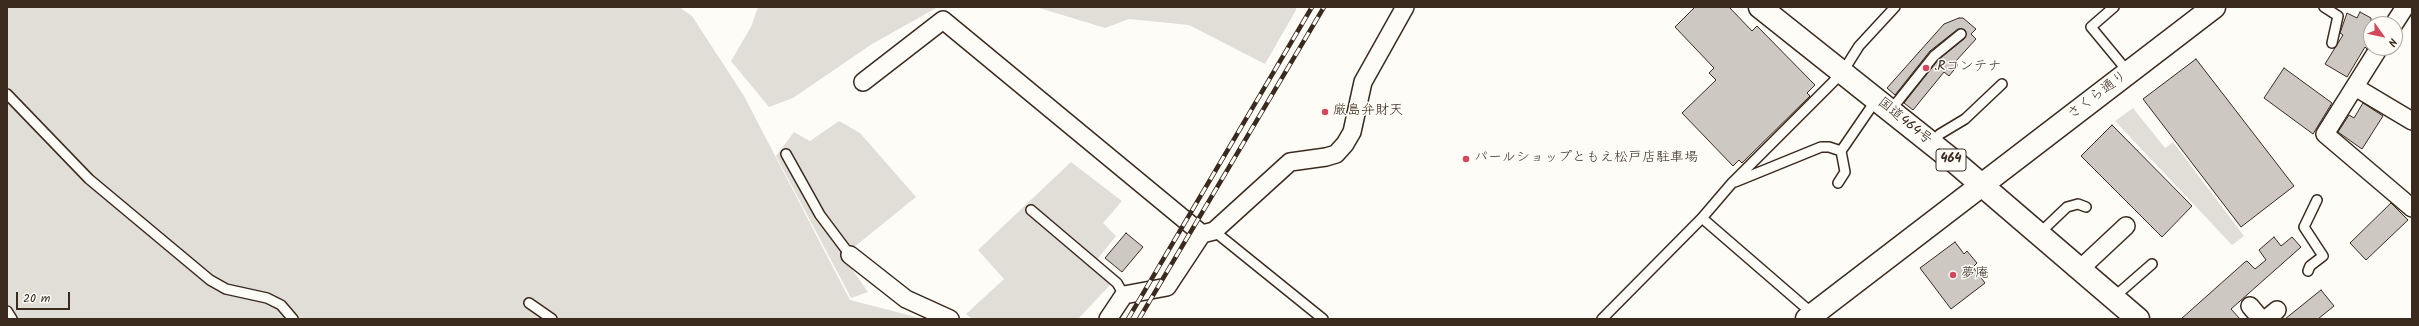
<!DOCTYPE html>
<meta charset="utf-8">
<style>
body{margin:0}
#map{position:relative;width:2419px;height:326px;overflow:hidden;background:#fdfcf7;font-family:Kalam,sans-serif}
canvas{display:block}
.frame{position:absolute;inset:0;border:8px solid #3b2a1e;pointer-events:none}
.north{position:absolute;left:2363px;top:16px;width:40px;height:40px;box-sizing:border-box;background:#fdfcf7;border:1px solid #afa8a0;border-radius:50%;rotate:123deg;font-size:11px;font-weight:700;line-height:16px;text-align:center;color:#3b2a1e}
.north::after{content:'';display:block;margin:auto;width:14px;height:18px;background:#d1495b;clip-path:polygon(50% 0,100% 100%,50% 72%,0 100%)}
.scale{position:absolute;left:16px;top:292px;width:54px;height:18px;box-sizing:border-box;border:2px solid #3b2a1e;border-top:0;padding-left:5px;font-size:12px;line-height:14px;white-space:nowrap;color:#3b2a1e;-webkit-text-stroke:3px #fdfcf7;paint-order:stroke}
</style>
<div id="map">
<canvas width="2419" height="326"></canvas>
<div class="frame"></div>
<div class="north">N</div>
<div class="scale">20 m</div>
</div>
<script>
const c = document.querySelector('canvas').getContext('2d');
c.lineJoin = 'round';
function fillPath(path, color) { c.fillStyle = color; c.fill(path, 'evenodd'); }
const toPath = rows => new Path2D(rows.map(r => 'M' + r).join(''));
function stroke(path, color, width, dash) { c.strokeStyle = color; c.lineWidth = width; c.lineCap = dash ? 'butt' : 'round'; c.setLineDash(dash || []); c.stroke(path); }
function write(font, color, halo, rows, align = 'center') {
  c.font = font + ' Kalam,"Klee One",sans-serif'; c.lineWidth = 3; c.setLineDash([]); c.textBaseline = 'middle'; c.strokeStyle = halo; c.fillStyle = color; for (const [text, x, y, turn = 0] of rows) {
    c.save(); c.translate(x, y); c.rotate((+turn || 0) * Math.PI / 180); c.textAlign = isNaN(turn) ? turn : align; if (halo) c.strokeText(text, 0, 0); c.fillText(text, 0, 0); c.restore();
  }
}
fillPath(toPath([
 [7,7,679,7,692,16,744,96,850,300,924,319,7,319],
 [758,7,938,7,872,44,793,98,769,107,731,61,751,27],
 [1036,7,1296,7,1296,10,1265,64,1189,25,1129,19,1105,28],
 [2133,108,2165,148,2173,142,2244,236,2232,245,2115,121],
 [839,121,860,133,916,197,843,256,868,292,851,298,776,156,794,132,810,141],
 [1071,162,1122,201,1103,223,1116,236,1091,267,1111,284,1078,319,972,319,966,314,1004,279,978,250]
]), '#e1ded7');
const building = toPath([
 [1695,7,1729,7,1752,31,1757,26,1815,85,1807,93,1810,96,1742,163,1739,160,1733,166,1682,113,1716,80,1709,73,1714,68,1675,27,1695,7],
 [2360,12,2371,18,2371,42,2367,49,2365,47,2347,77,2325,64,2343,35,2340,33,2347,13,2357,18,2360,12],
 [1959,18,1963,18,1976,29,1971,34,1976,39,1955,62,1958,65,1949,76,1944,72,1913,110,1904,103,1938,60,1965,38,1965,30,1958,29,1930,51,1895,95,1887,88,1944,24,1959,18],
 [2196,59,2294,186,2241,227,2143,99,2196,59],
 [2284,68,2332,103,2313,134,2264,98,2284,68],
 [2363,103,2383,116,2362,149,2338,132,2349,115,2354,118,2363,103],
 [2112,125,2192,206,2162,237,2081,156,2112,125],
 [2391,203,2408,220,2366,260,2350,243,2391,203],
 [1126,233,1143,247,1122,272,1105,258,1126,233],
 [2274,237,2281,246,2292,237,2301,247,2231,309,2240,319,2181,319,2245,262,2247,261,2255,269,2266,260,2259,250,2274,237],
 [1955,242,1964,254,1967,251,1977,263,1973,267,1985,283,1951,309,1920,268,1955,242],
 [2321,290,2334,306,2318,319,2285,319,2321,290]
]);
fillPath(building, '#cdc8c2');
stroke(building, '#3b2a1e', 1);
const lane = toPath([
 [2114,7,2091,27,2129,73],
 [2324,7,2338,16,2332,43],
 [7,94,89,179,210,280,226,289,267,298,281,305,293,319],
 [1890,111,1934,56,1961,34],
 [1931,144,1940,134,1965,119,2002,84],
 [786,154,820,215,850,255],
 [1735,182,1821,147,1829,147,1841,151],
 [1838,183,1845,172,1841,151,1876,100],
 [1031,210,1117,283,1124,295],
 [1702,218,1813,314],
 [1214,231,1323,319],
 [2043,237,2045,228,2067,207,2078,204,2086,207],
 [2308,271,2310,266,2323,256,2304,227,2317,200],
 [2113,298,2152,264],
 [529,303,552,319],
 [7,311,12,319],
 [1602,319,1702,218,1732,183,1842,73,1859,46,1895,7]
]);
const street = toPath([
 [2394,24,2405,7],
 [2379,48,2325,134,2412,208],
 [863,82,943,20,1202,234],
 [2355,87,2412,121],
 [850,255,906,299,950,319],
 [2080,269,2126,226],
 [2250,306,2261,319],
 [1108,319,1124,295,1167,287,1202,234,1214,231,1290,162,1326,157,1336,154,1345,144,1352,132,1363,82,1405,7],
 [2266,319,2277,310]
]);
const secondary = toPath([
 [1807,319,2214,7]
]);
const highway = toPath([
 [1760,7,1956,163,2138,319]
]);
stroke(lane, '#3b2a1e', 12);
stroke(street, '#3b2a1e', 20);
stroke(secondary, '#3b2a1e', 25);
stroke(highway, '#3b2a1e', 25);
stroke(lane, '#fdfcf7', 9);
stroke(street, '#fdfcf7', 17);
stroke(secondary, '#fdfcf7', 22);
stroke(highway, '#fdfcf7', 22);
const rail = toPath([
 [1128,319,1312,7],
 [1139,319,1324,7]
]);
stroke(rail, '#3b2a1e', 4.5);
stroke(rail, '#fdfcf7', 3, [9]);
for (const [x, y, r, color] of [
 [1926,68,4,"#d1495b"],
 [1325,112,4,"#d1495b"],
 [1466,159,4,"#d1495b"],
 [1953,275,4,"#d1495b"]
]) { const dot = new Path2D(); dot.arc(x, y, r, 0, 2 * Math.PI); c.fillStyle = color; c.fill(dot); stroke(dot, '#fdfcf7', 1.5); }
for (const [x, y, w] of [
 [1951,160,30]
]) { const box = new Path2D(); box.roundRect(x - w / 2, y - 11, w, 22, 3); c.fillStyle = '#fdfcf7'; c.fill(box); stroke(box, '#3b2a1e', 1); }
write('bold 13px', '#3b2a1e', null, [
 ["464",1951,160]
]);
write('14px', '#3b2a1e', '#fdfcf7', [
 [".Rコンテナ",1934,68],
 ["厳島弁財天",1333,112],
 ["パールショップともえ松戸店駐車場",1474,159],
 ["夢庵",1961,275]
], 'left');
write('14px', '#3b2a1e', '#fdfcf7', [
 ["さくら通り",2098,96,-37],
 ["国道464号",1904,122,39]
]);
</script>
